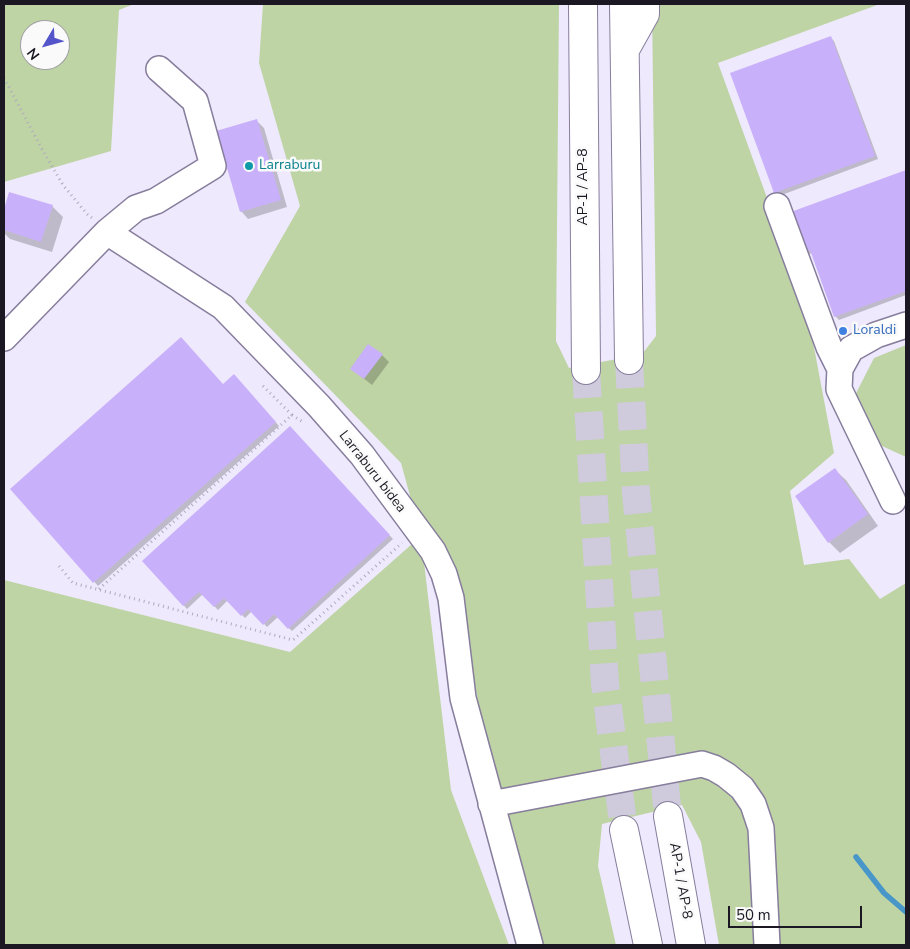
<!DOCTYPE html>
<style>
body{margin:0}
#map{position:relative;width:910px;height:949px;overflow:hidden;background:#efe9fd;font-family:"Nunito Sans",sans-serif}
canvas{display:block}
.frame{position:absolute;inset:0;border:5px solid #1b1823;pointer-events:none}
.north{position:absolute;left:20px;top:20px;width:50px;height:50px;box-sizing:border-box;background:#fafafa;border:1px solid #a1a0a4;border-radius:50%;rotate:233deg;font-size:14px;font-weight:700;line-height:20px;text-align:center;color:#1b1823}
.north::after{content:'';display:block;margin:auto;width:18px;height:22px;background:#5454cb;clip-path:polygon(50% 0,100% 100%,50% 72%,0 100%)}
.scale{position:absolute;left:728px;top:906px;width:134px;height:22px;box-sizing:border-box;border:2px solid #1b1823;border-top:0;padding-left:6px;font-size:15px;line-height:18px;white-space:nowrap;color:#1b1823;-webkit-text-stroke:4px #fafafa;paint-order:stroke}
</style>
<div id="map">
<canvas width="910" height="949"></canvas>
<div class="frame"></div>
<div class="north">N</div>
<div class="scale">50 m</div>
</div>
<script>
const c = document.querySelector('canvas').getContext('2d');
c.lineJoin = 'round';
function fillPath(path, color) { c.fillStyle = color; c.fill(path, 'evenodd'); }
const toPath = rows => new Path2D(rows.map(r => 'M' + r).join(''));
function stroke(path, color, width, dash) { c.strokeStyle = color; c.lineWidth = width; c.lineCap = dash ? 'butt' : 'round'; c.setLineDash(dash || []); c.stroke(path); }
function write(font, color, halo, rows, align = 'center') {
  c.font = font + ' "Nunito Sans",sans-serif'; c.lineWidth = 5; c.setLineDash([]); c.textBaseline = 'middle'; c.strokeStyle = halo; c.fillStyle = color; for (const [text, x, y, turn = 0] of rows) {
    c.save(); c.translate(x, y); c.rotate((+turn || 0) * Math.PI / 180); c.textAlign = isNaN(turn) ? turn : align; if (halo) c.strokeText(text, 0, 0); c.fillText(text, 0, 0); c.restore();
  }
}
fillPath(toPath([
 [4,4,134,4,119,10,111,151,4,182],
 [30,30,60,30,60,60,30,60],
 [263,4,559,4,556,341,569,368,617,359,639,358,656,336,652,4,880,4,718,63,806,305,834,453,790,491,804,565,849,559,880,599,906,583,906,945,719,945,701,842,682,805,602,824,598,866,616,945,540,945,479,708,456,575,421,537,451,790,509,945,4,945,4,580,290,652,421,536,401,463,245,302,300,206,259,63],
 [906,345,906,457,882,446,850,405,874,358]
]), '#bed4a5');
fillPath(toPath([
 [830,37,834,41,878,159,779,196,776,192,731,74],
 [257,121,264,128,287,207,248,219,241,211],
 [906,172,906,295,839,320,835,316,812,253,807,255,790,213],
 [10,193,52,206,63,217,52,252,10,239,4,233,4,213],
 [382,355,389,362,372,385,352,369],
 [237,379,279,426,98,586,12,489],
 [290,428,393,539,292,631,278,617,267,627,252,611,245,618,228,600,218,610,203,594,187,609,144,561],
 [835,470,846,480,878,526,840,553,829,542]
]), '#0003');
stroke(toPath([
 [856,857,884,893,906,912]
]), '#4897c8', 5.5);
fillPath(toPath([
 [831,36,875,156,774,193,730,73],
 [257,119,281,200,240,212,216,131],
 [906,170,906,291,834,317,810,250,803,252,788,213],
 [9,192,53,205,41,242,4,230,4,209],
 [181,337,223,384,234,374,276,422,93,583,10,489],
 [368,344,383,354,364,379,350,369],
 [290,426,390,535,288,629,274,614,263,625,248,609,241,616,224,598,214,607,199,592,183,606,142,561],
 [835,468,868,514,828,543,795,496]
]), '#c9b0fa');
stroke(toPath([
 [629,360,636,493,668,816],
 [586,370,605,684,624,830]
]), '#cfcadc', 28, [28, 14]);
const minor = toPath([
 [777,206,829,347,840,369],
 [107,232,223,307,319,406,362,455,433,551,444,574,451,598,463,698,530,945],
 [4,338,107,232,136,208,156,201,213,166,195,101,159,69],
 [893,501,839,389,840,369,851,349,876,335,906,325],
 [491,804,702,764,714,768,726,775,742,788,753,804,761,828,767,945]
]);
const highway = toPath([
 [583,4,586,370],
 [624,4,629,360],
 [626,48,645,14,645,4],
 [668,816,691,945],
 [624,830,648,945]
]);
stroke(minor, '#877d9c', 28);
stroke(highway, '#877d9c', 30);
stroke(toPath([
 [4,78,43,151,63,185,87,214,92,218],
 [292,415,303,422],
 [59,566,73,583,293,640,402,543],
 [99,589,292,415,261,384]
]), '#afaabc', 3, [1, 4]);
stroke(minor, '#fff', 25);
stroke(highway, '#fff', 28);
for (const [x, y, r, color] of [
 [249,166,5,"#0f9aa8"],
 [843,331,5,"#3f7fe0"]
]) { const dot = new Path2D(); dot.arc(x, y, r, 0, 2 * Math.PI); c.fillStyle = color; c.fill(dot); stroke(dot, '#fafafa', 2); }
write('14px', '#0d838f', '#fafafa', [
 ["Larraburu",259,166]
], 'left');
write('14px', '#1b1823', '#fafafa', [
 ["AP-1 / AP-8",584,187,-90],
 ["Larraburu bidea",372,472,52],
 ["AP-1 / AP-8",680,881,80]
]);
write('14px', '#366cbe', '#fafafa', [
 ["Loraldi",853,331]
], 'left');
</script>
